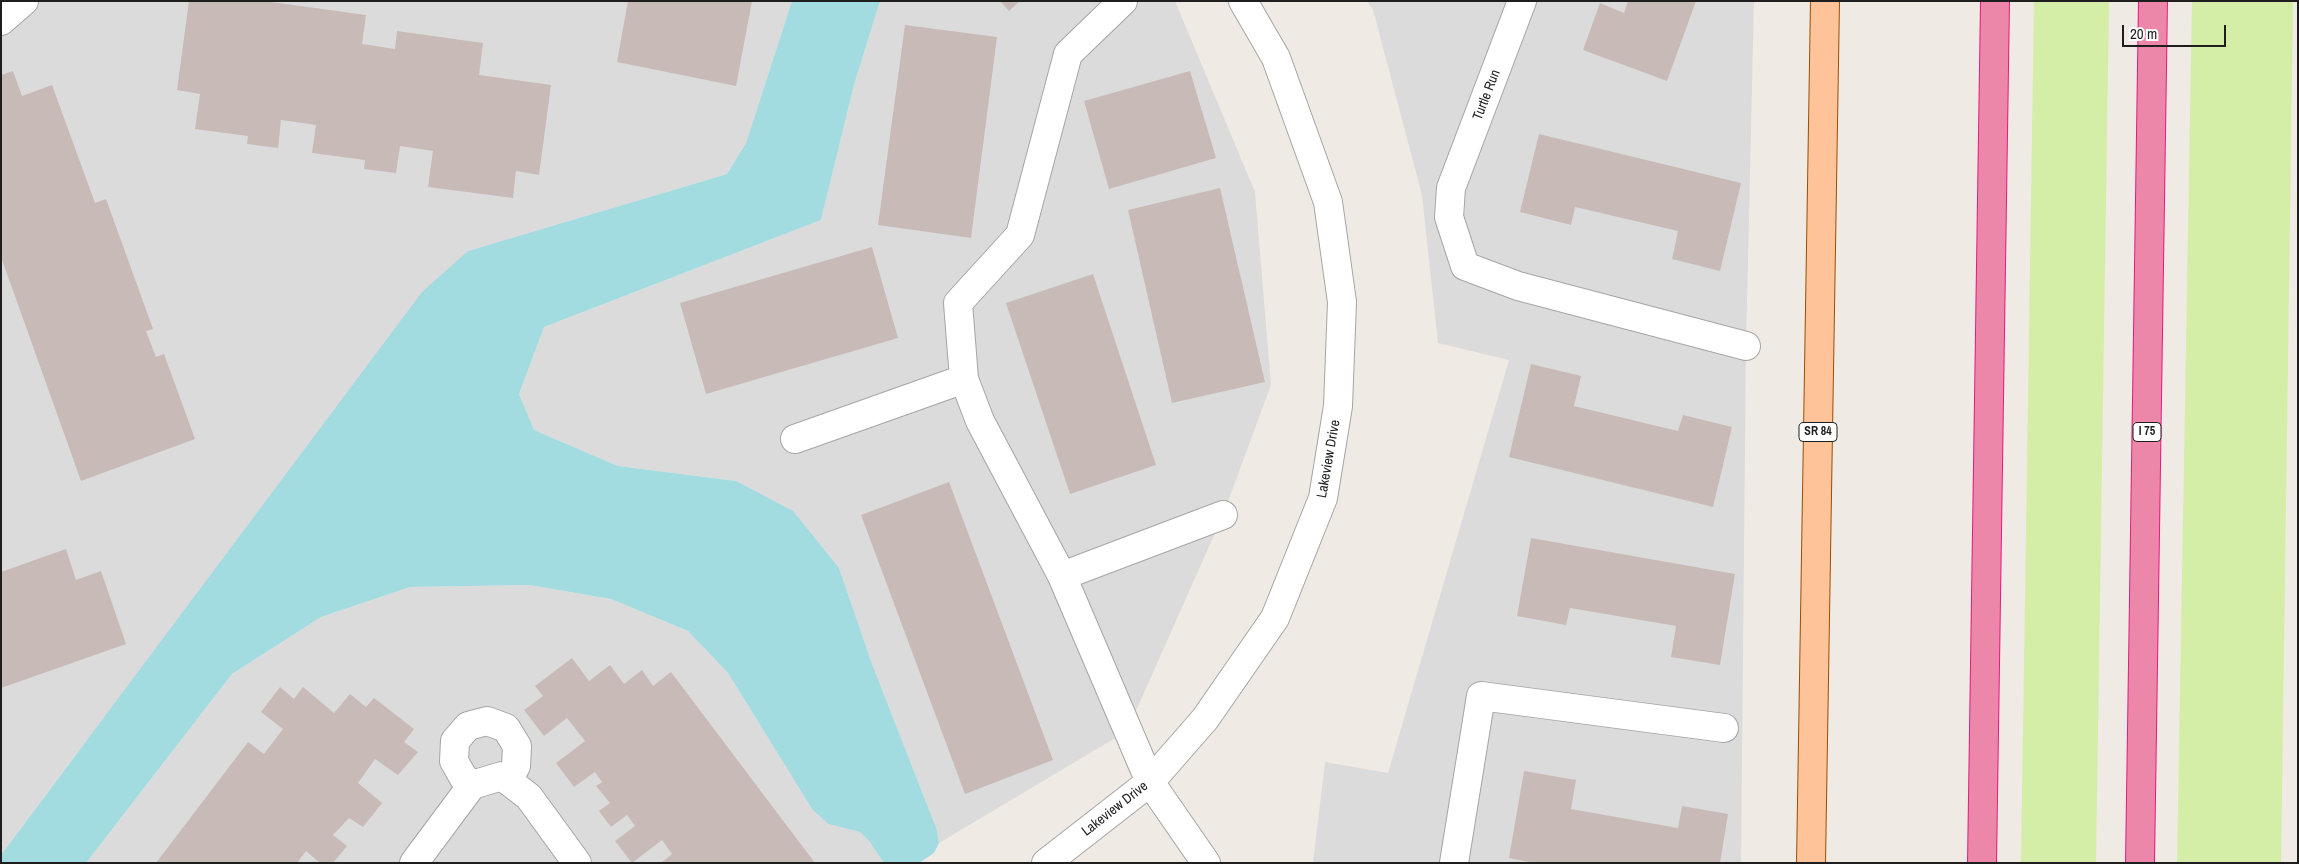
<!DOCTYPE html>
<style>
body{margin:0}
#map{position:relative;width:2299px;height:864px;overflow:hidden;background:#f0eae4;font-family:"Archivo Narrow",sans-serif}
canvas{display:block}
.frame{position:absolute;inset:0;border:2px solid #1e1e1e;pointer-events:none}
.scale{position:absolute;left:2122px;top:25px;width:104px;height:22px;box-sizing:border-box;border:2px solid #1e1e1e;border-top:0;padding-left:6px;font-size:15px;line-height:18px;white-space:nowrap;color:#1e1e1e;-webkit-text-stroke:4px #fff;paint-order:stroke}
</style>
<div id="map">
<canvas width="2299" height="864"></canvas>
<div class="frame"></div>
<div class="scale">20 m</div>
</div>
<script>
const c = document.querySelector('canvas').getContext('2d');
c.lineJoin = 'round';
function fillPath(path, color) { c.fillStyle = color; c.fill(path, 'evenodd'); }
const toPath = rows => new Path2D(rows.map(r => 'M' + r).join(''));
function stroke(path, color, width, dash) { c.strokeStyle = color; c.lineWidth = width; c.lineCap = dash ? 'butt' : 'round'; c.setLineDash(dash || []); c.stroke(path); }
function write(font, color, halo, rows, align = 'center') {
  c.font = font + ' "Archivo Narrow",sans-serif'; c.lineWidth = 4; c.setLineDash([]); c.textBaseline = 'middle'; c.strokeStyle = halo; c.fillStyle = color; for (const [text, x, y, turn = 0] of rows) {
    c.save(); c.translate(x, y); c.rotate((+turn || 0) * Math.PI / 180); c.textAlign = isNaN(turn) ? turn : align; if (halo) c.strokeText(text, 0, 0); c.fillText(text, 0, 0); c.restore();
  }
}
fillPath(toPath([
 [1,1,792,1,746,143,727,174,468,251,74,757,1,855],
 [880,1,1175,1,1255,192,1271,385,1223,515,1127,731,939,843,937,830,872,664,839,568,736,481,618,466,534,430,519,394,544,327,821,220,854,85],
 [1367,1,1754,1,1746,346,1741,863,1313,863,1325,762,1388,773,1509,360,1438,343,1422,195,1373,10],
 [529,585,611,599,688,631,728,673,812,809,828,824,860,832,869,841,884,863,86,863,232,674,321,617,410,587]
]), '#dcdbdb');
fillPath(toPath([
 [2034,1,2109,1,2096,863,2021,863],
 [2192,1,2293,1,2281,863,2177,863]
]), '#d4eda7');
fillPath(toPath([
 [792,1,880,1,854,85,821,220,544,327,519,394,534,430,618,466,736,481,793,511,839,568,872,664,937,830,939,843,934,853,919,863,884,863,869,841,860,832,828,824,812,809,728,673,688,631,611,599,529,585,410,587,321,617,232,674,86,863,1,863,1,855,422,292,468,251,727,174,746,143]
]), '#a2dce0');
fillPath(toPath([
 [189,1,264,1,366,15,362,44,395,49,397,31,483,43,479,75,551,85,539,175,516,171,513,198,428,187,433,151,400,146,396,173,364,169,365,160,312,153,316,125,281,120,278,148,247,144,248,136,195,129,200,94,177,90],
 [628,1,752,1,736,86,617,62],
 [1000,1,1020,1,1009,11],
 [1628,1,1696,1,1667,81,1583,50,1600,3,1624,13],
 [905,25,997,37,971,238,878,225],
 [13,71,22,96,52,85,95,203,106,199,153,329,146,331,156,357,164,354,195,439,81,481,1,257,1,75],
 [1190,71,1216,158,1109,189,1084,101],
 [1539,134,1741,183,1720,271,1672,259,1678,231,1575,207,1571,225,1520,212],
 [1220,188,1265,382,1172,403,1128,210],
 [872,247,898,338,706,394,680,303],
 [1093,274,1156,465,1070,494,1006,303],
 [1531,364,1581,376,1574,406,1678,431,1683,415,1732,427,1713,507,1509,457],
 [949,482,1053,760,965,794,861,515],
 [1531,538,1735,574,1720,665,1671,657,1676,626,1570,608,1566,625,1517,616],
 [66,549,76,580,101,571,126,644,1,688,1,572],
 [572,658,589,681,610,665,624,684,642,670,653,686,671,672,815,863,661,863,672,854,662,840,632,863,615,841,635,826,627,815,611,827,599,811,610,803,596,786,602,782,595,772,574,787,556,763,585,741,567,718,544,736,524,710,543,696,535,686],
 [280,687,294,699,303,687,334,713,350,694,366,707,374,698,414,729,404,742,418,752,398,775,375,759,358,783,382,803,363,827,349,818,333,835,347,846,333,863,320,863,306,851,297,863,156,863,248,742,264,754,283,729,261,712],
 [1524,771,1576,780,1571,809,1678,828,1682,806,1728,814,1720,863,1534,863,1509,858]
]), '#c8bbb7');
const minor = toPath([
 [1123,1,1068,54,1020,235,958,303,964,379,980,421,1062,576,1150,782,1206,863],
 [1522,1,1451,188,1449,217,1465,266,1518,286,1746,346],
 [1,21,24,1],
 [795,439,964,379],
 [1062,576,1223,515],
 [472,785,463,777,454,761,455,741,468,726,487,721,506,728,517,746,516,766,508,781],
 [414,863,472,785,502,776,529,797,577,863],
 [1046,863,1150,782,1205,719,1275,618,1323,498,1338,406,1342,302,1328,202,1276,58,1243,1],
 [1454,863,1481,696,1724,728]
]);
const major = toPath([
 [1811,863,1825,1]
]);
const highway = toPath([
 [1982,863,1995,1],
 [2140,863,2153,1]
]);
stroke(minor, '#a5a5a5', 30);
stroke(major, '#994e00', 30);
stroke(highway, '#e51a7f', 30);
stroke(minor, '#fff', 28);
stroke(major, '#ffc39a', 28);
stroke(highway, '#ec87aa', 28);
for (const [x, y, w] of [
 [1818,432,38],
 [2147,432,28]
]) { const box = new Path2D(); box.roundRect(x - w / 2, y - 9.5, w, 19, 4); c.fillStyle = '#fff'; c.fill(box); stroke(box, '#1e1e1e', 1); }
write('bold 12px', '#1e1e1e', null, [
 ["SR 84",1818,432],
 ["I 75",2147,432]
]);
write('14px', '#1e1e1e', '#fff', [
 ["Turtle Run",1487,95,-69],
 ["Lakeview Drive",1329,459,-80],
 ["Lakeview Drive",1115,809,-38]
]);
</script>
